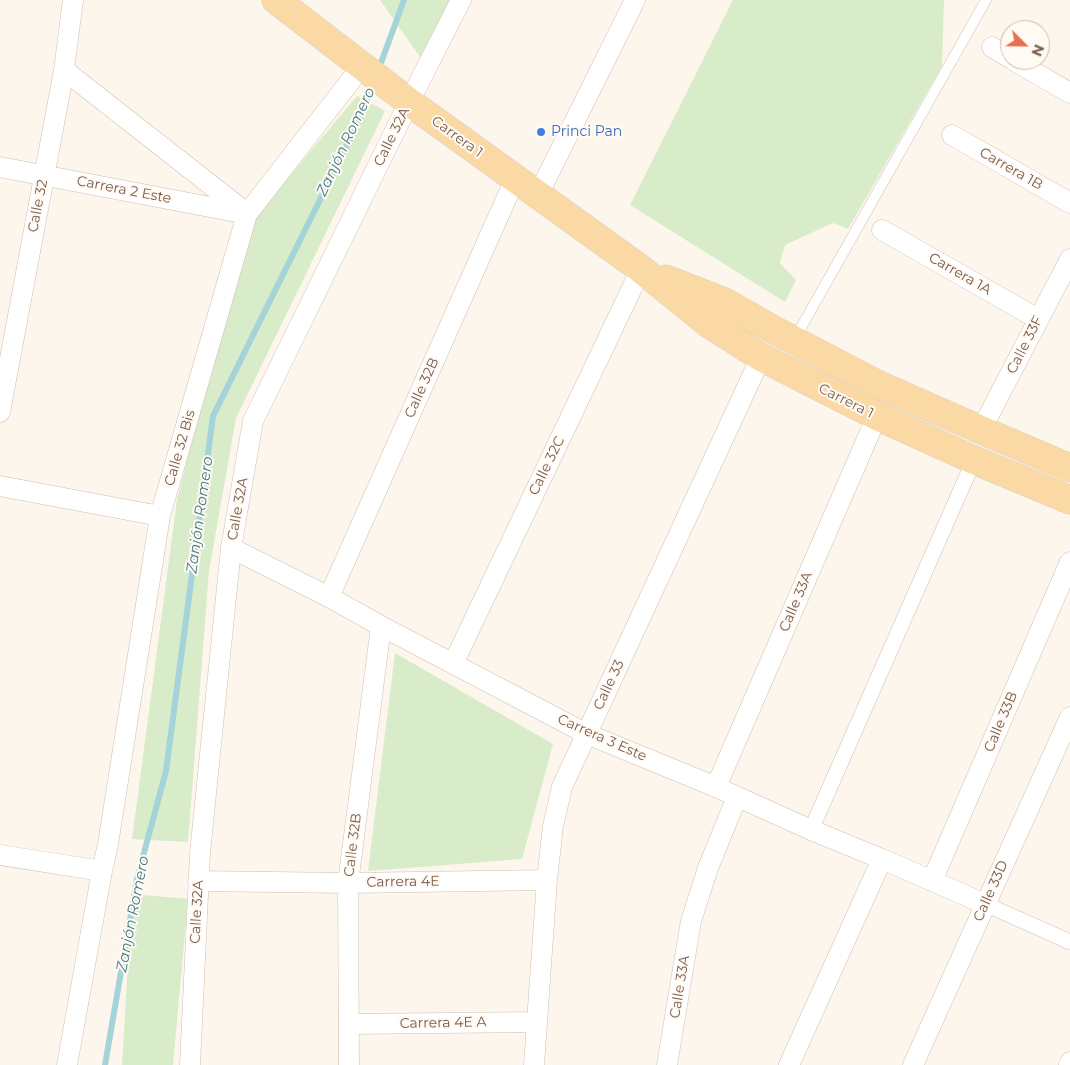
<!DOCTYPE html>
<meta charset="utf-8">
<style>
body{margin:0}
#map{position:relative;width:1070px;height:1065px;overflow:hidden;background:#fdf6ec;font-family:Montserrat,sans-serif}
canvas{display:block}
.north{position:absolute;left:1000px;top:20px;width:50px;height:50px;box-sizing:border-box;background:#fffaf3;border:1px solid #cabbb1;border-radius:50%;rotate:113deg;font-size:14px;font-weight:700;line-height:20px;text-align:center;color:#7a5c4d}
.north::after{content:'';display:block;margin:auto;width:18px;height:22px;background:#e76f51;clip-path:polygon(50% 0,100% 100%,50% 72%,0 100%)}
</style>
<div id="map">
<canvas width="1070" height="1065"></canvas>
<div class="north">N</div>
</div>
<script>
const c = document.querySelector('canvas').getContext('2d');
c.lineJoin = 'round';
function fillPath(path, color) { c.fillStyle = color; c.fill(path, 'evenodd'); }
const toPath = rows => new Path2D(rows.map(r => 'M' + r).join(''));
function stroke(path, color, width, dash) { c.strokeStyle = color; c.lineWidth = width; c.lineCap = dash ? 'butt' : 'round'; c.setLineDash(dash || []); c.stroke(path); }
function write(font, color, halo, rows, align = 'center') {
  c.font = font + ' Montserrat,sans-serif'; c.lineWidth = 4; c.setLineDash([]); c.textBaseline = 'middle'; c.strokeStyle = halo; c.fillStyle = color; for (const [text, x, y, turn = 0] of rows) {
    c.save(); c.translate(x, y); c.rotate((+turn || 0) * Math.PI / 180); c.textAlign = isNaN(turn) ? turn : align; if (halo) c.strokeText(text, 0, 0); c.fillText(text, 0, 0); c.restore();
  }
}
fillPath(toPath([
 [380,0,461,0,427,67],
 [733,0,944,0,942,66,848,229,833,223,785,245,780,263,796,280,785,302,630,205],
 [357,96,385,111,236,418,209,571,188,842,132,839,177,500,246,228],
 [395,653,553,744,522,859,368,871],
 [132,894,188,899,173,1065,122,1065]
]), '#d8ecc9');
stroke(toPath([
 [378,71,404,0],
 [105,1065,137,879,166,771,213,416,361,117,373,82]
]), '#a5d3da', 6);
const service = toPath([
 [794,340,986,0]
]);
const pedestrian = toPath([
 [811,830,974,460],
 [985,904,1070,942]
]);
const minor = toPath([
 [992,47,1010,58],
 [1013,60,1070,93],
 [64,70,244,211],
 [952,135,1070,203],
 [0,167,247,214],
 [538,195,635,0],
 [882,230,1038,319],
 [0,412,64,70,73,0],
 [981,430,1070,259],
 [0,486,160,516],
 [231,548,329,597,381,626,587,734,716,787,811,830,882,859,985,904],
 [329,597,515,179],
 [453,664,641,269],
 [716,787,877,416],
 [0,855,102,871],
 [198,881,348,883,547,880],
 [932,881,1070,562],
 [349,1024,537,1022],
 [67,1065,102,871,108,844,160,516,247,214,362,66],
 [190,1065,200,853,231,548,253,421,409,102,461,0],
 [349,1065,348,883,381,626],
 [534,1065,547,880,553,826,562,787,761,357],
 [667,1065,691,921,708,868,737,797],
 [789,1065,882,859],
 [913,1065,1070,717],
 [1069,1065,1070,1062]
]);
const primary = toPath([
 [276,0,409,102,641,269,709,324,761,357,877,416,974,460,1070,500],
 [666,279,725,302,774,330,877,384,981,430,1070,468]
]);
stroke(service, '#d1beb0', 11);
stroke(pedestrian, '#d1beb0', 16);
stroke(minor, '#d1beb0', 21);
stroke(primary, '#dad1cd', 29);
stroke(service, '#fff', 10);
stroke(pedestrian, '#fff', 15);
stroke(minor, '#fff', 20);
stroke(primary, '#fbd9a5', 28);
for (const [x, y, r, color] of [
 [541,132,5,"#3f7fe0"]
]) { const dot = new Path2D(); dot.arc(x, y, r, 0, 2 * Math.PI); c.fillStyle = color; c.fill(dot); stroke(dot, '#fffaf3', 2); }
write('14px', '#366cbe', '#fffaf3', [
 ["Princi Pan",551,132]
], 'left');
write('14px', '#7a5c4d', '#fffaf3', [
 ["Calle 32A",392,137,-64],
 ["Carrera 1",457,137,36],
 ["Carrera 1B",1011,169,30],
 ["Carrera 2 Este",124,190,11],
 ["Calle 32",38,206,-79],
 ["Carrera 1A",960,274,30],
 ["Calle 33F",1025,345,-63],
 ["Calle 32B",422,388,-66],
 ["Carrera 1",846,401,27],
 ["Calle 32 Bis",180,448,-74],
 ["Calle 32C",547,466,-64],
 ["Calle 32A",238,509,-80],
 ["Calle 33A",796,602,-67],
 ["Calle 33",609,685,-65],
 ["Calle 33B",1001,722,-67],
 ["Carrera 3 Este",602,738,24],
 ["Calle 32B",353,845,-83],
 ["Carrera 4E",403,882,-1],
 ["Calle 33D",991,891,-66],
 ["Calle 32A",197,912,-87],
 ["Calle 33A",680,987,-81],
 ["Carrera 4E A",443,1023,-1]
]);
write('italic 15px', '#437c86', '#fffaf3', [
 ["Zanjón Romero",346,142,-65],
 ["Zanjón Romero",200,515,-82],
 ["Zanjón Romero",133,914,-79]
]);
</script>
